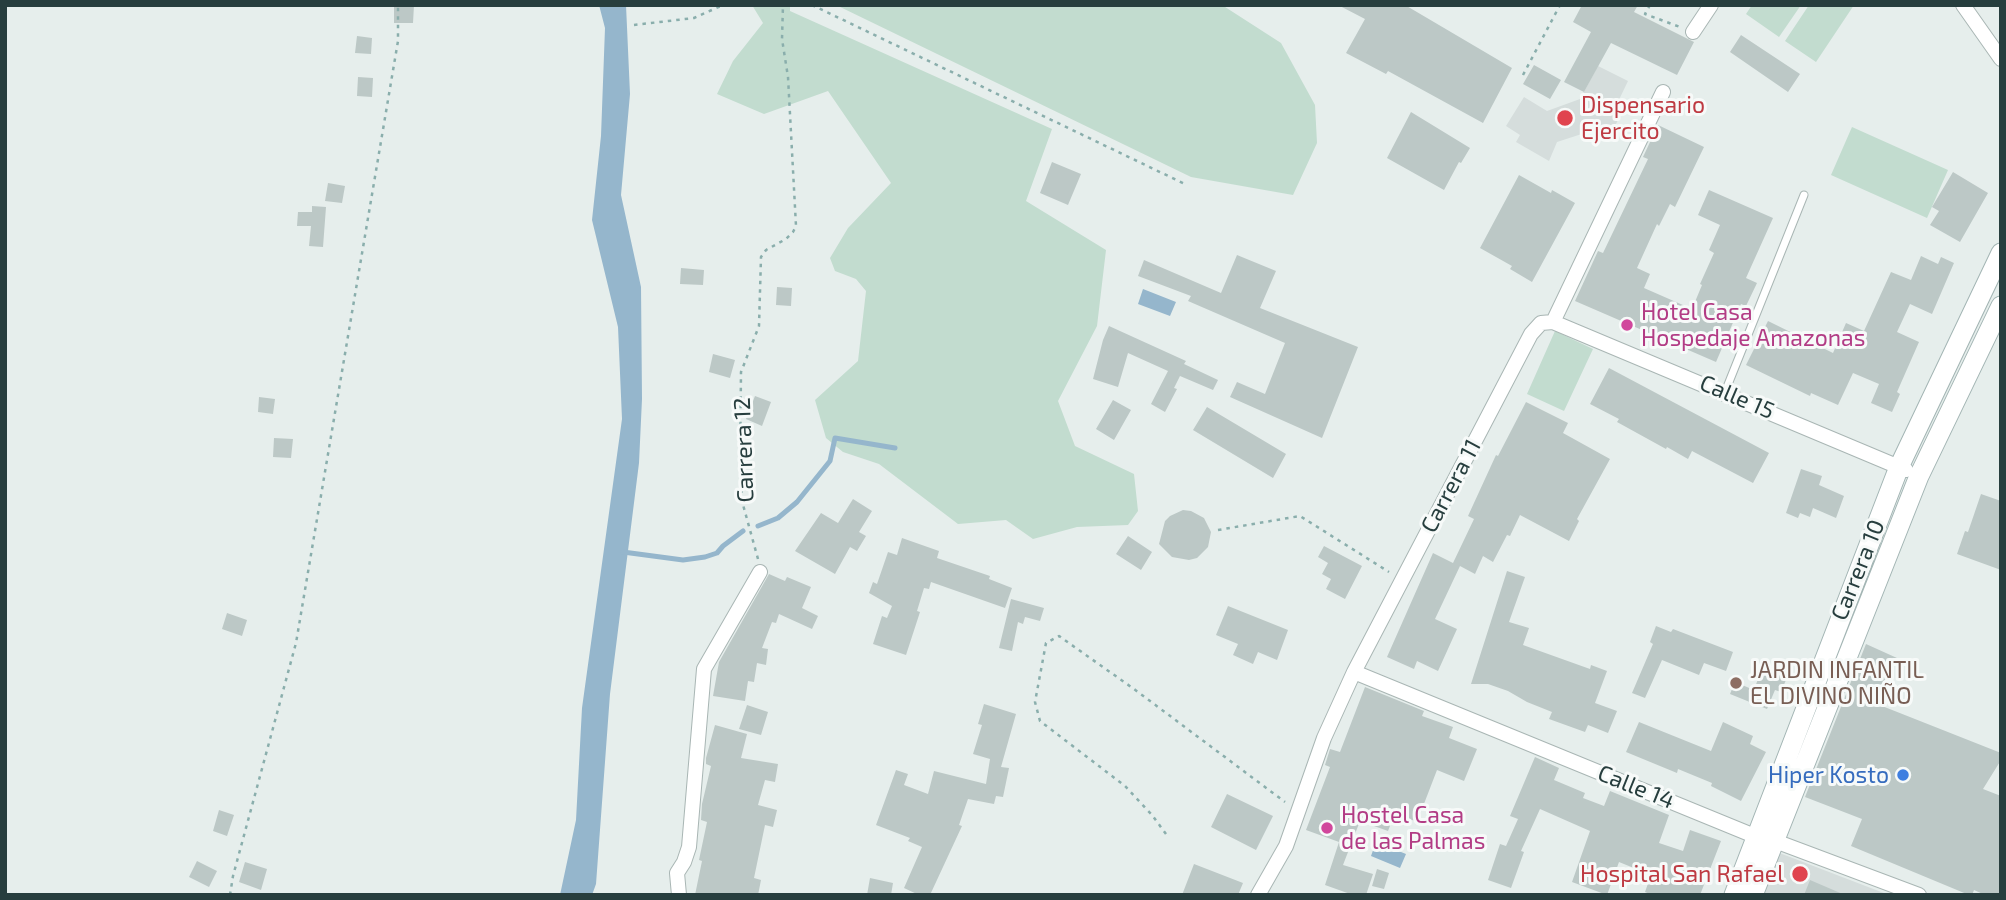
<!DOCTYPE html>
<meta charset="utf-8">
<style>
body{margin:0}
#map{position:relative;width:2006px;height:900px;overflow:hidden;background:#e6eeec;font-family:"Exo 2",sans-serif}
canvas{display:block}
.frame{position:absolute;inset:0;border:7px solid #273e3e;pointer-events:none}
</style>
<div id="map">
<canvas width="2006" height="900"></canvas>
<div class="frame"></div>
</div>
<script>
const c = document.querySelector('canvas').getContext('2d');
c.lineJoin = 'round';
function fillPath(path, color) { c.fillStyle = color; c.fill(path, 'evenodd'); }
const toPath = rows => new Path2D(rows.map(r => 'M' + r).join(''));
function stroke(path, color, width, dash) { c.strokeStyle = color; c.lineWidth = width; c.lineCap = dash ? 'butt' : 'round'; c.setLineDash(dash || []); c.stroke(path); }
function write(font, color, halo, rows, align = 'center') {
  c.font = font + ' "Exo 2",sans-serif'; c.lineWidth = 6; c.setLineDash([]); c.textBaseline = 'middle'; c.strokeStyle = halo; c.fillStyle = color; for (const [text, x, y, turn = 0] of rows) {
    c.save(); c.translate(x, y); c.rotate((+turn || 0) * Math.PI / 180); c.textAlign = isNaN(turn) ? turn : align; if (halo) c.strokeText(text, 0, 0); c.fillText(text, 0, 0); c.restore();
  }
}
fillPath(toPath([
 [1598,66,1628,81,1616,106,1623,110,1608,140,1594,130,1557,142,1549,161,1516,142,1520,135,1506,126,1524,97,1547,111,1580,99],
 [1777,852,1889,895,1759,895]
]), '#d5dddc');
fillPath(toPath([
 [752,5,790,5,790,11,1052,129,1026,201,1106,250,1097,326,1058,401,1075,446,1134,474,1138,511,1128,525,1077,527,1033,539,1006,520,958,524,879,464,843,452,826,438,815,400,858,361,866,291,856,279,835,271,830,258,848,228,891,183,828,91,764,114,717,94,733,61,763,23],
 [836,5,1222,5,1281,43,1315,105,1317,143,1293,195,1191,177],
 [1752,5,1801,5,1779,37,1746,14],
 [1809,5,1854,5,1816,62,1785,41],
 [1852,127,1948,170,1927,218,1831,175],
 [1555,331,1593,349,1564,411,1527,394]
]), '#c2dccf');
fillPath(toPath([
 [599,5,626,5,630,94,621,195,641,287,642,399,639,463,610,694,596,884,592,895,560,895,576,820,582,708,622,419,618,327,592,220,601,136,605,28],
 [1143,289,1176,302,1170,316,1138,304],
 [1376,842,1406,854,1400,868,1371,856]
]), '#95b6cc');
stroke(toPath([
 [758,526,778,518,797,502,830,461,835,438,895,448],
 [623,552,683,560,705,557,717,553,723,546,743,531]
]), '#95b6cc', 5);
fillPath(toPath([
 [394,5,414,5,413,23,394,23],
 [1338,5,1405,5,1512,68,1483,123,1388,71,1386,74,1346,53,1365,19],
 [1582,5,1638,5,1634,12,1694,42,1677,75,1611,43,1584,92,1564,82,1591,32,1573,22],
 [1741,35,1800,74,1788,92,1730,52],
 [357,36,372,38,371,54,355,53],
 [1534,65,1561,80,1550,99,1523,84],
 [358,77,373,78,372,97,357,96],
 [1411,112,1470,148,1461,163,1459,162,1444,190,1387,158],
 [1658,125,1704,147,1675,207,1670,204,1659,226,1657,224,1637,268,1650,274,1644,288,1692,309,1702,285,1700,284,1714,253,1709,250,1720,225,1698,215,1709,190,1773,218,1746,278,1757,283,1746,306,1741,304,1716,362,1575,301,1598,251,1603,253,1648,159,1643,157],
 [1052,162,1081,174,1068,205,1040,193],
 [1953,172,1988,193,1960,242,1930,225,1939,211,1932,207],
 [1519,175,1551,193,1552,190,1575,203,1532,282,1510,269,1512,266,1480,248],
 [328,183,345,186,342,203,325,201],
 [312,206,326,207,323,247,309,246,311,226,297,226,298,212,312,212],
 [1237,255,1276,271,1260,308,1358,347,1322,438,1230,397,1237,382,1265,394,1285,343,1188,301,1191,296,1138,276,1144,260,1221,293],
 [1921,256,1938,264,1941,257,1954,263,1932,314,1910,304,1897,332,1919,342,1897,392,1900,394,1892,412,1871,403,1879,384,1853,373,1838,405,1811,393,1810,396,1746,365,1768,321,1833,353,1846,323,1864,331,1891,272,1911,280],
 [681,268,704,270,703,285,680,284],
 [777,287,792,288,791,306,776,305],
 [1109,326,1186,361,1184,364,1218,380,1213,390,1180,376,1174,388,1177,389,1165,412,1151,404,1168,371,1128,353,1118,387,1093,379,1103,340],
 [713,354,735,360,730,378,709,372],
 [1609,368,1769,453,1753,483,1692,451,1688,459,1667,447,1666,449,1617,422,1619,419,1590,404],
 [755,396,771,402,762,426,746,419],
 [259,397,275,399,273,414,258,412],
 [1113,400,1131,410,1114,440,1096,429],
 [1526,402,1568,423,1563,433,1610,459,1577,519,1579,521,1569,541,1520,515,1510,536,1507,535,1493,562,1483,556,1475,574,1460,566,1435,619,1457,629,1438,671,1417,661,1414,669,1387,657,1433,553,1459,566,1453,563,1474,519,1468,516,1496,455,1498,456],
 [1207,407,1286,454,1273,478,1193,430],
 [274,438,293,439,291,458,273,457],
 [1801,469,1822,476,1819,485,1844,496,1836,518,1813,508,1810,517,1800,513,1798,518,1786,513],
 [1981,494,2001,501,2001,570,1957,554,1965,531,1968,532],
 [853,499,872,511,859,532,866,536,857,551,850,547,835,574,795,551,821,513,838,523],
 [1183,510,1191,511,1204,518,1211,532,1208,547,1197,558,1189,560,1172,557,1159,544,1165,521,1170,516],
 [1128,536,1152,552,1141,570,1116,554],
 [902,538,939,551,937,558,990,576,989,579,1012,588,1005,608,931,582,929,589,924,588,917,611,920,612,906,655,873,644,882,616,887,618,892,606,869,593,873,582,877,584,888,552,897,555],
 [1324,546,1362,566,1345,599,1326,589,1331,579,1322,574,1328,563,1318,557],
 [1507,571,1525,577,1509,622,1529,628,1523,645,1590,669,1591,665,1607,671,1595,703,1617,711,1608,733,1588,725,1585,732,1549,719,1552,712,1527,702,1508,691,1488,684,1471,684],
 [769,574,785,581,787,577,811,587,802,608,818,616,812,629,779,614,776,623,772,622,762,648,768,649,766,665,757,663,754,682,748,681,745,701,713,696,719,662],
 [1011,599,1044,608,1040,621,1025,617,1023,624,1018,622,1012,651,999,648],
 [1228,606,1288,630,1277,660,1258,652,1253,664,1233,655,1238,644,1216,635],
 [227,613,247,620,242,636,222,629],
 [1656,626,1671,632,1673,629,1733,652,1726,671,1704,663,1699,675,1662,660,1645,698,1632,693,1653,644,1650,642],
 [1866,644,1897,658,1877,704,2001,753,2001,760,1983,789,2001,796,2001,895,1985,895,1974,890,1972,895,1969,895,1851,846,1862,819,1805,797],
 [1763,665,1788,675,1781,692,1775,690,1767,709,1730,694,1735,682,1754,690],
 [1365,687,1424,711,1422,716,1453,727,1449,738,1477,749,1464,781,1437,770,1417,822,1395,813,1388,831,1360,821,1343,865,1373,874,1366,895,1353,895,1325,885,1339,842,1306,830,1330,767,1325,765,1330,749,1340,752],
 [984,704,1016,714,1001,767,1009,768,1003,797,996,796,994,804,968,799,959,825,962,826,930,895,919,895,904,888,922,847,908,841,910,838,876,825,896,770,908,774,904,785,928,794,934,771,986,784,990,759,973,754,982,725,978,724],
 [747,705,768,712,761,735,739,729],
 [1639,722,1711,751,1723,722,1753,736,1750,744,1766,752,1741,801,1711,786,1712,783,1678,769,1677,773,1626,752],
 [715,725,747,734,741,758,778,764,775,782,765,780,758,805,777,810,773,827,765,825,754,878,761,880,758,895,695,895,702,861,699,860,707,822,701,820,702,804,711,766,706,764,706,758],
 [1535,757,1559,768,1554,780,1585,793,1583,798,1604,806,1610,791,1669,815,1659,843,1683,851,1690,830,1721,841,1700,895,1652,895,1645,892,1651,875,1619,862,1607,895,1572,882,1590,831,1540,809,1521,851,1524,852,1511,888,1488,880,1500,844,1506,846,1518,819,1510,816],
 [1227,794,1273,816,1256,850,1211,827],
 [219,810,234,815,227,836,213,831],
 [197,861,217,871,209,887,189,877],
 [245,862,267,869,261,890,239,882],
 [1194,864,1243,883,1238,895,1182,895],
 [1377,869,1389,873,1384,889,1372,886],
 [870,878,893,883,891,895,867,895],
 [1810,880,1845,895,1804,895]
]), '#bcc8c6');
const service = toPath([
 [1725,392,1804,195]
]);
const minor = toPath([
 [1963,5,2001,59],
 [1693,32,1711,5],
 [1553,322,1906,470],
 [1354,672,1757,837,1775,841,1919,895],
 [679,895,677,873,684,862,689,847,704,669,760,572],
 [1258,895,1286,846,1324,738,1354,672,1531,334,1541,323,1553,322,1663,92]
]);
const secondary = toPath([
 [1734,895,1899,467,2001,253],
 [1753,895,1919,476,2001,306]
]);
stroke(service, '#a9b6b4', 9);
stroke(minor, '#a9b6b4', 16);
stroke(secondary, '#a3b5b4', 21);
stroke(toPath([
 [767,5,769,5],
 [812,5,1187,185],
 [1650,5,1645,14,1680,27],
 [634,25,694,18,723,5],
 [1523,75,1560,5],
 [1218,530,1300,516,1389,572],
 [758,559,742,501,740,476,741,372,759,326,761,257,766,250,786,239,793,232,796,226,788,77,782,39,783,5],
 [1166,834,1152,815,1125,786,1040,721,1035,702,1046,643,1059,636,1134,689,1285,802],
 [230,895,233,876,296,643,398,41,398,5]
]), '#8aaeac', 2.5, [3.5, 5]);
stroke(service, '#fff', 7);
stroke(minor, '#fff', 14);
stroke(secondary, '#fff', 19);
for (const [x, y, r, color] of [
 [1565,118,9,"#e0444e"],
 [1627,325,7,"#d1479c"],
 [1736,683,7,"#8d6e63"],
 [1903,775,7,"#3f7fe0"],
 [1327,828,7,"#d1479c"],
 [1800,874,9,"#e0444e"]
]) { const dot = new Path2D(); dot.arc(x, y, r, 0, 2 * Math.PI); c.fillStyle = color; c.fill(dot); stroke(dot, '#f7faf9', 2.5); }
write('23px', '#be3a42', '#f7faf9', [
 ["Dispensario",1581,105],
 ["Ejercito",1581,131],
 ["Hospital San Rafael",1784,874,"right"]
], 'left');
write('23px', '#b23c85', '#f7faf9', [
 ["Hotel Casa",1641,312],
 ["Hospedaje Amazonas",1641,338],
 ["Hostel Casa",1341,815],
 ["de las Palmas",1341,841]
], 'left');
write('23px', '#273e3e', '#f7faf9', [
 ["Calle 15",1737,397,23],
 ["Carrera 12",744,450,-92],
 ["Carrera 11",1451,486,-62],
 ["Carrera 10",1858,570,-68],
 ["Calle 14",1636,787,22]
]);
write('23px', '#785e54', '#f7faf9', [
 ["JARDIN INFANTIL",1750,670],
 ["EL DIVINO NIÑO",1750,696]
], 'left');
write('23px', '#366cbe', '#f7faf9', [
 ["Hiper Kosto",1889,775]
], 'right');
</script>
